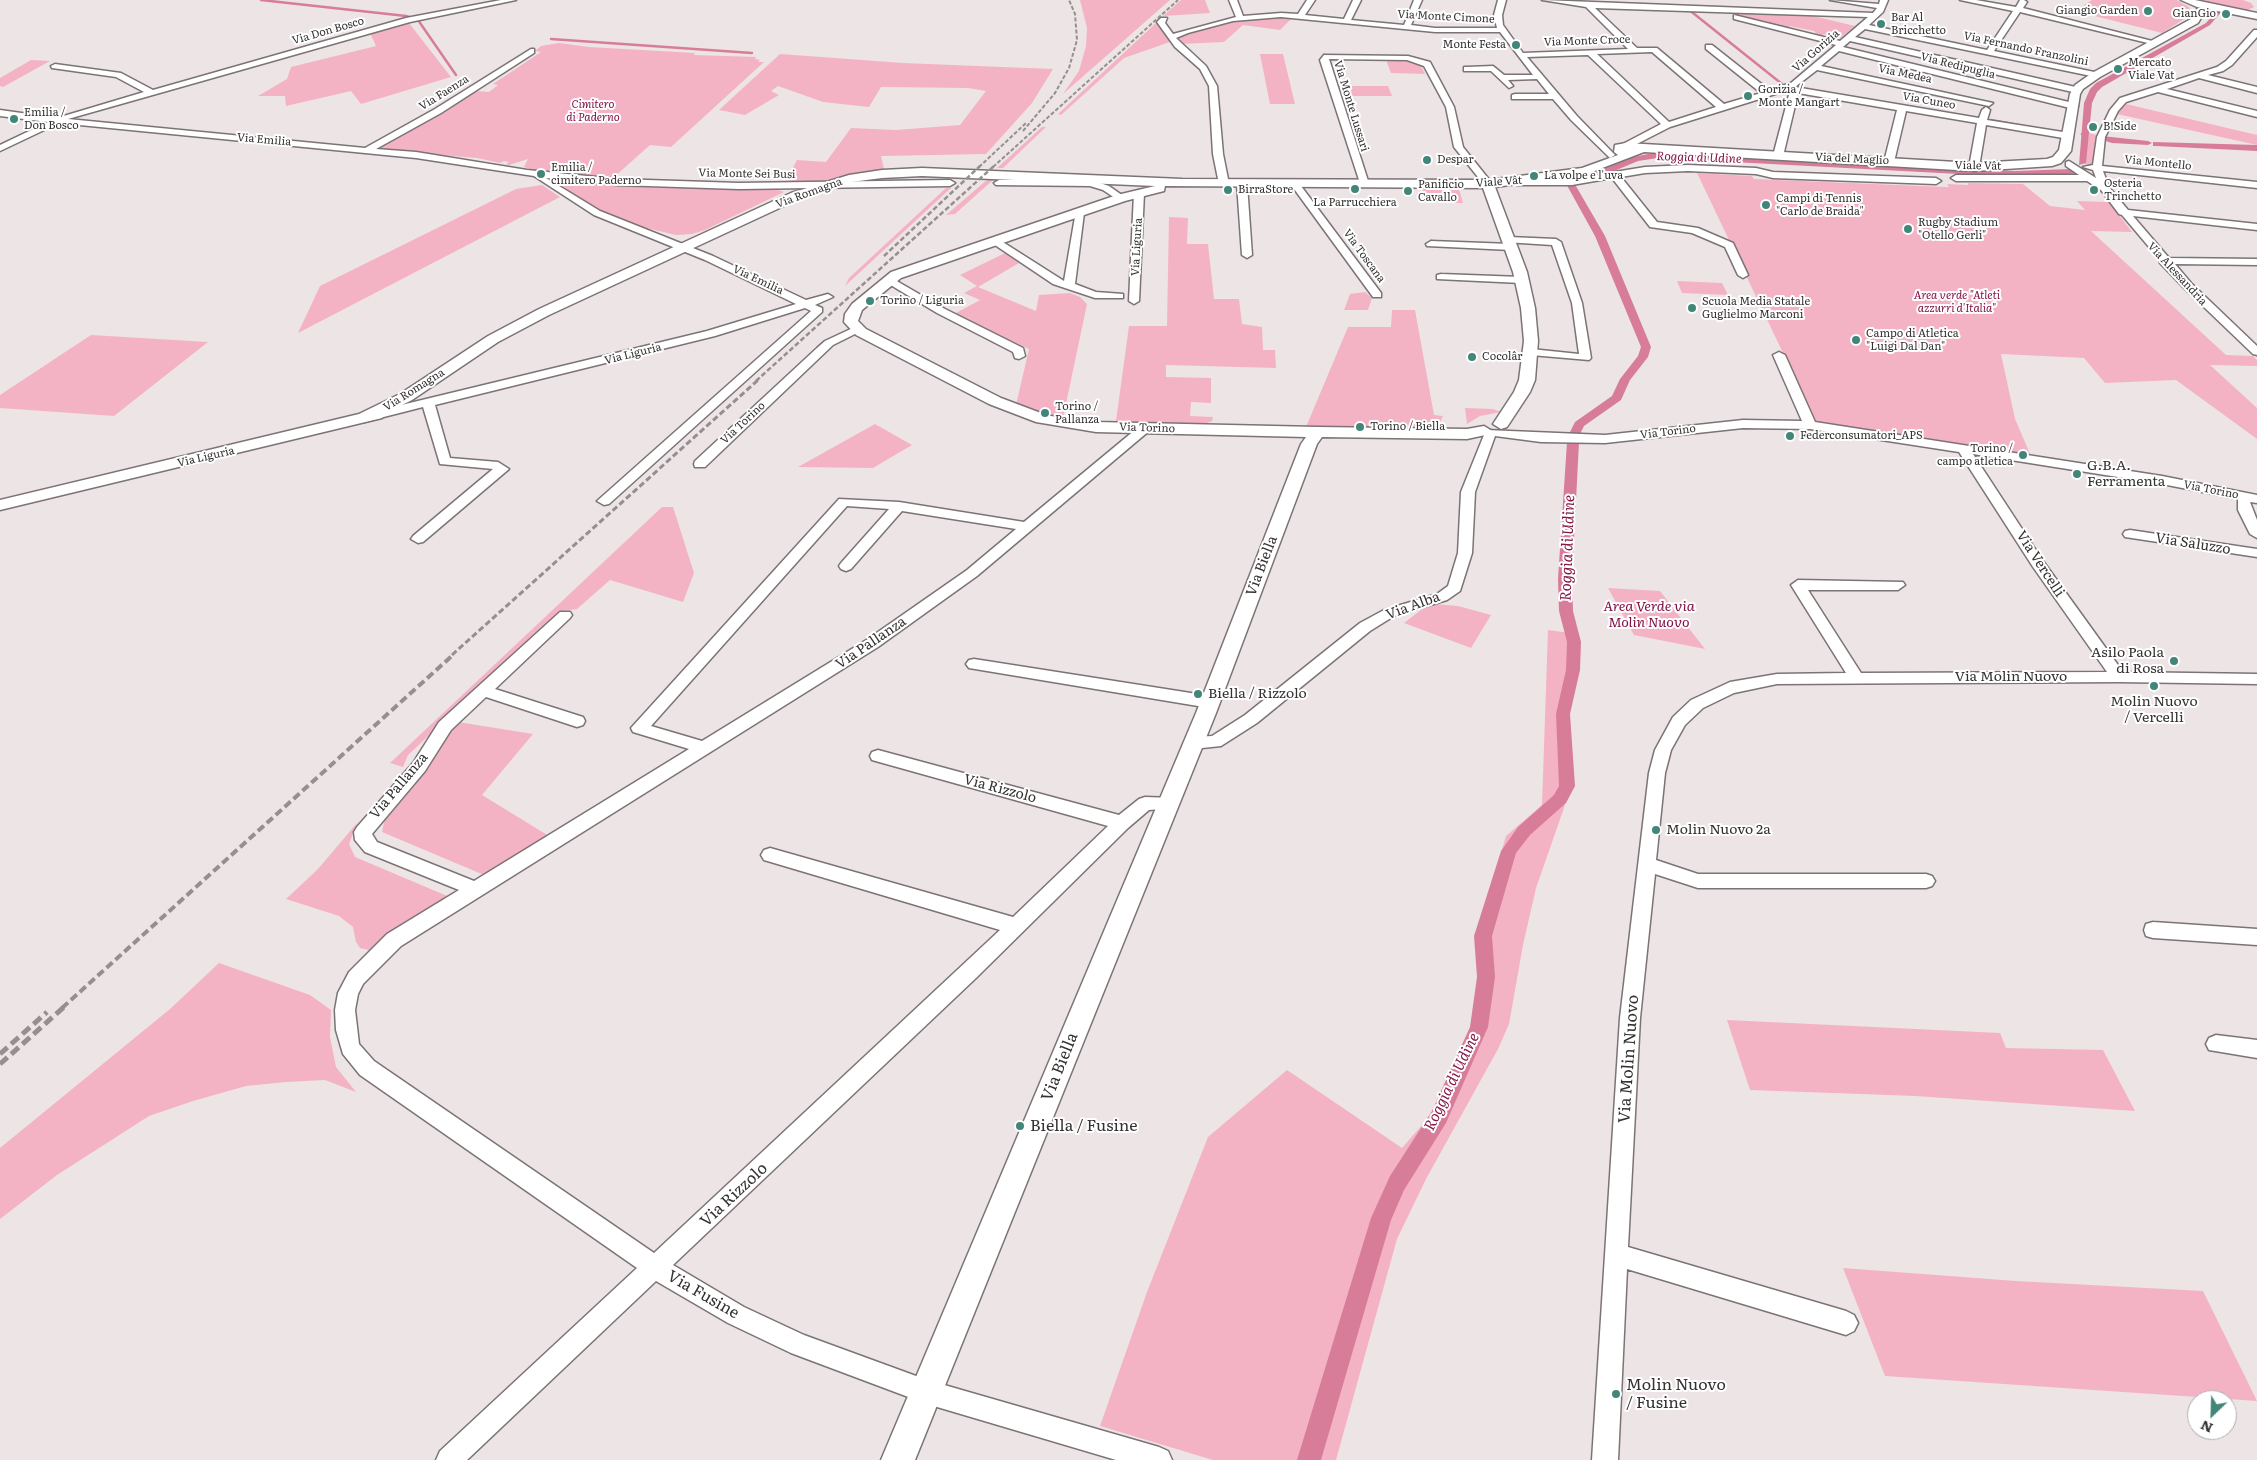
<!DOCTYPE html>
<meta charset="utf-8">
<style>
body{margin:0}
#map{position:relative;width:2257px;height:1460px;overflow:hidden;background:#ede4e6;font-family:Literata,serif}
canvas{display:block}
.north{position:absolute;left:2187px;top:1390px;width:50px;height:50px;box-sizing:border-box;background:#fff;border:1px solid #aeadad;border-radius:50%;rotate:204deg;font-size:14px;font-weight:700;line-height:20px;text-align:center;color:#343131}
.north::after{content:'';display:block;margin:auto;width:18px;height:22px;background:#42867a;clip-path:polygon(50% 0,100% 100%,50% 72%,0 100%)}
</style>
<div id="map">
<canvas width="2257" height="1460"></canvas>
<div class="north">N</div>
</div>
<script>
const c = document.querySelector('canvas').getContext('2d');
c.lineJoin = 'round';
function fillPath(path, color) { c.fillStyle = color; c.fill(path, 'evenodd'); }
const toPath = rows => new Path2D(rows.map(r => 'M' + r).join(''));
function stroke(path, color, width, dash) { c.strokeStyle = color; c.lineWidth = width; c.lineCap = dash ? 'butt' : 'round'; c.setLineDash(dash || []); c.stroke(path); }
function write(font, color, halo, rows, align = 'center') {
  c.font = font + ' Literata,serif'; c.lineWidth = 4; c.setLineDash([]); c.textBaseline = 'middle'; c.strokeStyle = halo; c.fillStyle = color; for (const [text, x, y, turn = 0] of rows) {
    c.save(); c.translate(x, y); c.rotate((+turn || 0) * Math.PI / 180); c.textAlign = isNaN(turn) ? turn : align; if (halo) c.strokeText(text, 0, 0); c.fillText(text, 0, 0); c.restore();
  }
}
fillPath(toPath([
 [1080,0,1170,0,1063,94,1079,71,1086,46,1087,28],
 [1181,0,1205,0,1210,13,1163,16],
 [2092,0,2177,0,2189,7,2192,14,2162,33,2075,11],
 [2192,0,2243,0,2251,3,2254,7,2248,10,2233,9],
 [1725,11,1805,14,1855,26,1840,38,1824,34,1820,37,1814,31,1789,26,1792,30],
 [1265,17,1293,17,1280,30,1243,25,1224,42,1179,44,1177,40,1179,35,1234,21],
 [1157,22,1170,42,1124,58,1061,115,1058,114],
 [409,23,451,77,361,104,351,91,286,106,285,96,258,96,287,79,291,67,376,46,370,33],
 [559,43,589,47,695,53,694,55,756,57,755,59,760,60,758,62,764,62,671,147,650,145,613,178,535,171,524,167,528,159,509,165,506,164,509,162,504,161,500,163,477,158,394,151,380,148,439,113,444,113,476,91,489,92,498,85,493,84,541,52,535,51,541,46],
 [780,54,903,63,1053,69,1032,103,986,154,881,156,884,169,797,187,783,187,797,160,826,162,851,128,896,130,960,125,986,91,968,88,881,87,869,107,823,102,778,86,771,91,779,95,745,115,719,110],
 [1260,54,1283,54,1295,104,1270,104],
 [31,60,50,61,3,87,0,86,0,78],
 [1386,60,1415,62,1421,66,1425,74,1391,73],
 [1346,86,1388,86,1392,96,1349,96],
 [2126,104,2257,135,2257,145,2117,114],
 [1042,127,1046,127,1003,168,997,168],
 [2089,133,2096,135,2094,166,2084,164],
 [1697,173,1752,176,1754,179,1946,187,1949,187,1947,184,1968,185,1968,183,2023,184,2050,206,2085,210,2077,201,2109,202,2132,232,2091,231,2226,355,2253,356,2257,360,2257,366,2210,365,2257,408,2257,439,2176,380,2105,383,2084,358,2001,354,2015,419,2031,456,1816,422],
 [988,179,993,180,955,214,946,215],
 [574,182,636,187,778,190,784,192,705,230,692,234,676,235,638,226,601,212,580,200,563,186],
 [542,185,560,197,298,333,320,286,516,189],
 [946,188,951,188,845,286,849,278],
 [1422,188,1459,189,1463,203,1449,203,1448,200,1425,201],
 [1169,217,1188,218,1187,244,1208,244,1214,299,1239,299,1242,324,1262,327,1263,350,1275,350,1276,368,1166,365,1166,377,1211,378,1211,403,1191,402,1190,416,1213,417,1212,421,1202,425,1116,421,1129,326,1167,326],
 [1005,253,1019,263,978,287,1036,311,1039,295,1070,293,1080,297,1087,304,1063,418,1016,405,1029,349,954,314,980,300,964,293,977,286,960,275],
 [1677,281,1722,283,1728,295,1682,293],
 [1365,292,1372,298,1368,310,1344,310,1350,294],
 [1392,310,1415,310,1434,415,1443,416,1437,428,1306,427,1348,327,1391,327],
 [91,335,208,342,114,416,0,408,0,395],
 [1465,408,1493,409,1501,412,1480,416,1467,424],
 [875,424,912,445,873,468,798,467],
 [662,507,673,507,694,573,683,602,610,580,577,609,562,611,408,755,403,767,390,763],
 [1608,588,1660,591,1705,649,1634,635],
 [1434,604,1458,606,1491,615,1471,648,1404,623,1421,610],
 [1548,630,1570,633,1571,658,1560,716,1562,786,1554,801,1565,805,1536,888,1523,945,1509,1024,1498,1049,1426,1179,1397,1239,1336,1460,1213,1460,1100,1426,1147,1292,1208,1137,1287,1070,1402,1148,1436,1109,1474,1021,1482,971,1478,932,1506,836,1542,805],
 [458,722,533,734,482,795,549,836,484,875,382,832,384,822,416,784,447,733],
 [357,823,349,844,355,857,452,898,373,951,360,948,356,942,353,927,339,916,286,899,318,869],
 [219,963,310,995,331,1010,330,1037,336,1067,356,1092,325,1080,286,1082,246,1086,193,1101,149,1116,57,1175,0,1219,0,1148,170,1009],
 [1727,1020,2000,1033,2006,1048,2103,1050,2135,1111,1915,1096,1750,1090],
 [1843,1268,2016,1281,2203,1291,2257,1401,1885,1376]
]), '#f4b3c5');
stroke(toPath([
 [261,0,406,16,418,20,456,75],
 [1688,9,1782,84],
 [551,39,752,53],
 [1991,120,2040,129],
 [2082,134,2085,135]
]), '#d87d99', 2.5);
fillPath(toPath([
 [2218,9,2223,10,2210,25,2102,87,2097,92,2092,103,2086,163,2079,165,2084,103,2090,89,2096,83,2206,23,2218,9],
 [2102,136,2148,141,2152,143,2148,145,2112,143,2102,140,2102,136],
 [2153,142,2257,145,2257,151,2156,146,2153,146,2153,142],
 [1658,152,2015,171,2071,169,2075,172,2071,175,2015,177,1658,158,1638,161,1607,174,1573,181,1605,236,1651,347,1648,357,1630,380,1621,400,1584,426,1580,434,1572,434,1570,432,1575,422,1612,396,1620,379,1638,356,1641,347,1595,236,1564,180,1601,170,1633,157,1658,152],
 [1573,438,1579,442,1572,579,1573,611,1581,642,1580,670,1570,714,1575,786,1566,803,1530,835,1516,853,1492,936,1495,977,1488,1027,1446,1123,1404,1190,1391,1220,1321,1460,1297,1460,1371,1218,1390,1176,1432,1111,1470,1027,1477,977,1474,936,1501,851,1518,827,1554,795,1559,786,1556,714,1566,670,1567,642,1559,611,1558,579,1567,442,1573,438]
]), '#d87d99');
const minor = toPath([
 [501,0,516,0,410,22,68,119,365,148,435,109,531,49,534,49,534,53,441,113,376,149,416,152,527,170,617,179,739,183,950,180,955,183,950,186,739,189,617,185,546,178,600,211,713,256,806,300,828,294,833,297,815,305,822,308,822,312,609,504,604,505,597,501,811,311,805,308,715,336,435,405,450,458,498,462,509,469,423,542,418,543,411,539,413,536,493,469,440,464,423,407,364,422,358,418,360,415,707,331,796,304,705,260,594,215,534,176,416,158,59,123,0,151,0,145,48,122,0,116,0,110,57,118,144,92,116,77,52,68,51,66,55,64,121,73,153,90,406,18,501,0],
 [1229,0,1237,0,1243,16,1281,13,1298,14,1307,0,1315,0,1305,15,1344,19,1353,0,1361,0,1351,20,1404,25,1414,0,1422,0,1411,25,1435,28,1497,28,1494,15,1498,0,1506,0,1502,15,1503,25,1523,53,1628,49,1586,7,1542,0,1873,13,1877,8,1830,0,1879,4,1880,0,1888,0,1883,12,1869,25,1987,50,2013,11,1960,0,1976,0,2016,7,2020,0,2024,0,2027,2,2023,8,2160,43,2156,45,2020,12,1994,51,2099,73,2099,77,2096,77,1865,29,1855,37,2080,88,2081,90,2077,93,1850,41,1843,47,2077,104,2078,106,2074,109,1839,51,1821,66,1993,103,1989,106,1817,70,1795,87,1979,118,1982,110,1986,107,1990,110,1987,120,2069,133,2073,136,2069,139,1986,125,1979,167,1974,170,1969,167,1977,123,1906,111,1894,162,1889,165,1884,162,1897,110,1798,93,1784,152,1786,156,1778,158,1774,152,1790,91,1785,91,1670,127,1627,149,1621,149,1621,145,1661,124,1588,55,1527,57,1577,116,1613,153,1615,155,1610,158,1571,120,1553,99,1512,99,1512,95,1515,94,1549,94,1537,79,1508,80,1513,86,1509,88,1491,71,1464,71,1464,67,1467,67,1493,66,1504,75,1533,75,1500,32,1435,32,1281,17,1233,21,1188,33,1176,38,1206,66,1217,86,1223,154,1229,184,1224,187,1219,184,1213,154,1209,86,1200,69,1175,47,1157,22,1161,18,1167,18,1165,23,1173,34,1236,17,1229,0],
 [1595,8,1868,17,1840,41,1734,15,1734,19,1836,45,1791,83,1769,90,1712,45,1706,45,1706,49,1761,93,1724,104,1657,48,1637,48,1595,8],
 [1652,52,1716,107,1669,122,1597,54,1652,52],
 [2254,30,2257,30,2257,37,2232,65,2223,71,2208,75,2257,87,2257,93,2199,78,2167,89,2257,111,2257,117,2158,92,2126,102,2118,111,2105,137,2102,166,2257,182,2257,188,2103,171,2109,187,2128,210,2257,224,2257,230,2133,216,2169,258,2257,259,2257,265,2175,264,2191,283,2257,346,2257,355,2253,354,2183,287,2160,263,2160,260,2122,215,2119,214,2101,190,2087,181,1956,181,1951,178,1956,175,2079,175,2066,166,2066,162,2069,161,2096,178,2093,170,2083,167,2093,165,2097,137,2110,110,2120,98,2217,67,2226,61,2254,30],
 [1324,55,1408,56,1430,62,1454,107,1463,147,1491,182,1491,186,1485,186,1454,147,1446,107,1424,66,1407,60,1329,59,1369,184,1361,186,1320,60,1324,55],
 [1688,165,1756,168,1773,172,1936,178,1941,181,1936,184,1773,178,1756,174,1688,171,1645,173,1621,177,1657,222,1698,228,1733,243,1748,275,1743,278,1738,275,1725,247,1692,233,1650,227,1612,178,1572,185,1517,185,1512,182,1517,179,1572,179,1645,167,1688,165],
 [999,180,1091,180,1109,186,1126,198,1118,200,1103,190,1090,186,996,185,994,183,999,180],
 [1242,181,1247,184,1252,255,1247,258,1242,255,1237,184,1242,181],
 [1292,182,1298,182,1381,293,1381,297,1373,297,1292,186,1292,182],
 [1139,190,1144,193,1139,301,1134,304,1129,301,1134,193,1139,190],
 [1076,211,1084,213,1075,284,1096,292,1123,294,1123,298,1095,298,1053,284,989,241,998,239,1064,281,1076,211],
 [1509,237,1556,239,1561,242,1582,303,1591,358,1589,360,1531,355,1525,352,1531,349,1579,354,1572,303,1552,245,1505,242,1505,238,1509,237],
 [1431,241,1511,244,1516,247,1511,250,1427,246,1426,244,1431,241],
 [1441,274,1521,277,1526,280,1521,283,1437,279,1437,275,1441,274],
 [888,276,945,309,1023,348,1025,356,1019,359,1015,358,1013,352,937,313,884,281,883,279,888,276],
 [857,326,861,327,861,331,833,345,705,467,695,467,694,464,695,461,817,348,825,341,857,326],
 [1779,352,1785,355,1815,422,2162,476,2257,495,2257,503,2250,502,2257,520,2257,538,2250,534,2238,510,2238,499,2162,484,1973,454,2043,561,2123,672,2257,674,2257,684,2119,682,1777,684,1734,693,1703,708,1685,725,1671,750,1665,773,1656,860,1698,874,1926,874,1932,876,1935,881,1932,886,1926,888,1698,888,1655,874,1640,1018,1628,1247,1846,1311,1854,1315,1858,1323,1854,1331,1846,1335,1627,1269,1618,1460,1592,1460,1620,1018,1649,773,1655,750,1673,717,1691,700,1730,682,1777,674,1846,673,1791,585,1798,580,1903,582,1905,585,1898,590,1808,590,1861,673,2107,672,2033,567,1959,452,1810,429,1743,428,1605,443,1541,442,1495,436,1475,492,1472,553,1460,591,1447,600,1394,616,1370,631,1257,723,1221,746,1193,749,1187,747,1185,743,1187,739,1193,737,1212,736,1245,715,1360,623,1384,610,1437,594,1448,586,1458,553,1461,492,1486,430,1605,435,1743,420,1802,421,1773,355,1779,352],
 [1145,424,1149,425,1151,428,1149,431,977,576,878,647,401,946,363,984,358,994,355,1010,359,1044,374,1061,654,1253,1000,930,764,860,761,855,764,850,770,848,1013,917,1108,826,872,760,870,756,872,752,878,750,1119,815,1139,799,1145,797,1174,798,1177,803,1174,808,1149,810,1128,828,976,978,673,1265,744,1307,804,1335,927,1380,1159,1447,1168,1451,1172,1460,1116,1460,927,1404,791,1353,728,1323,656,1281,467,1460,436,1460,440,1451,637,1268,360,1075,343,1054,336,1030,335,1010,338,993,349,972,387,934,459,890,365,852,355,840,354,832,357,827,413,763,439,722,560,612,570,612,572,615,570,618,495,689,583,717,585,721,583,725,577,727,486,697,451,730,425,771,372,834,377,842,474,881,689,749,633,732,631,728,839,499,899,502,1024,522,1141,425,1145,424],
 [847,506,889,509,841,563,839,566,841,569,846,571,851,569,902,511,1016,529,967,570,868,639,702,741,651,726,847,506],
 [2130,530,2257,549,2257,557,2125,537,2123,534,2125,531,2130,530],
 [974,659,1210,696,1216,698,1218,702,1216,706,1210,708,969,668,966,664,969,660,974,659],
 [2153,922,2257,929,2257,945,2153,938,2146,936,2144,930,2146,924,2153,922],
 [2216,1035,2257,1040,2257,1058,2209,1050,2206,1044,2209,1038,2216,1035]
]);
const major = toPath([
 [2181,0,2195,0,2257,13,2257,19,2197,7,2181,0],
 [2200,8,2205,11,2198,23,2100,77,2083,89,2080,94,2071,151,2061,163,2052,166,1974,171,1644,152,1584,175,1495,187,1527,272,1535,308,1538,341,1535,380,1530,392,1507,427,1501,429,1493,424,1514,392,1519,380,1524,341,1521,308,1513,272,1483,188,1165,186,1164,191,1125,201,901,278,862,310,858,321,866,329,1001,398,1046,415,1067,419,1096,422,1317,427,1467,429,1484,426,1492,431,1490,434,1467,439,1322,437,1317,444,1216,713,915,1460,881,1460,1196,713,1301,444,1306,437,1096,432,1036,422,989,404,856,335,844,322,845,314,852,304,891,272,1117,195,1155,186,922,176,882,178,851,182,799,199,549,315,498,342,412,400,384,414,382,418,0,510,0,500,359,414,400,394,488,336,539,309,791,193,849,175,882,170,922,168,1182,179,1488,180,1582,168,1618,155,1614,152,1615,145,1626,143,1974,163,2047,159,2053,157,2059,150,2070,94,2075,85,2092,73,2191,19,2197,9,2200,8]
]);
stroke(minor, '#7b7375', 3);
stroke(major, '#7b7375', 3);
fillPath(minor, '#fff');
fillPath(major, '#fff');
stroke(toPath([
 [1023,131,1055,93,1069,68,1077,40,1075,14,1069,0],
 [979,167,1026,123],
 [993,167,1178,0]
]), '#958f90', 2, [4, 2]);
stroke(toPath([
 [884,256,980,166],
 [756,381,994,166]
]), '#958f90', 2.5, [5, 2.5]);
stroke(toPath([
 [452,655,758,380]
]), '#958f90', 3, [6, 3]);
stroke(toPath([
 [62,1008,454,654]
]), '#958f90', 4, [8, 4]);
stroke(toPath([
 [0,1054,47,1012],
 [0,1064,64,1007]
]), '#958f90', 5, [10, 5]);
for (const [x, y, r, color] of [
 [2148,11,5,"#42867a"],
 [2226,14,5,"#42867a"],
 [1881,24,5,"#42867a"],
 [1516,45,5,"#42867a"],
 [2118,69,5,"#42867a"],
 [1748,96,5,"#42867a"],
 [14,119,5,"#42867a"],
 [2093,127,5,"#42867a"],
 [1427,160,5,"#42867a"],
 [541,174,5,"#42867a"],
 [1534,176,5,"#42867a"],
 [1355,189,5,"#42867a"],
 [1228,190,5,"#42867a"],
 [2094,190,5,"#42867a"],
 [1408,191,5,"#42867a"],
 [1766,205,5,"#42867a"],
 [1908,229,5,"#42867a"],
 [870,301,5,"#42867a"],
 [1692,308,5,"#42867a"],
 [1856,340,5,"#42867a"],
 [1472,357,5,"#42867a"],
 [1045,413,5,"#42867a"],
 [1360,427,5,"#42867a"],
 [1790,436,5,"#42867a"],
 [2023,455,5,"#42867a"],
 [2077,474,5,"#42867a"],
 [2174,661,5,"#42867a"],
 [2154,686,5,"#42867a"],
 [1198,694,5,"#42867a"],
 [1656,830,5,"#42867a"],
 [1020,1126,5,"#42867a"],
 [1616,1394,5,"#42867a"]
]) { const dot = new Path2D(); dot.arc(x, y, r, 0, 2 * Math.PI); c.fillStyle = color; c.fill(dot); stroke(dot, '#fff', 2); }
write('11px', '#343131', '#fff', [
 ["Giangio Garden",2138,11,"right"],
 ["GianGio",2216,14,"right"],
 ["Bar Al",1891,18],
 ["Bricchetto",1891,31],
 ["Monte Festa",1506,45,"right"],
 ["Mercato",2128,63],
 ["Viale Vat",2128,76],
 ["Gorizia /",1758,90],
 ["Monte Mangart",1758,103],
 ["Emilia /",24,113],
 ["Don Bosco",24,126],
 ["B!Side",2103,127],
 ["Despar",1437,160],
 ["Emilia /",551,168],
 ["cimitero Paderno",551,181],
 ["La volpe e l'uva",1544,176],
 ["Osteria",2104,184],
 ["Trinchetto",2104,197],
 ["Panificio",1418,185],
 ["Cavallo",1418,198],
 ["BirraStore",1238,190],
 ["Campi di Tennis",1776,199],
 ["\"Carlo de Braida\"",1776,212],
 ["La Parrucchiera",1355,203,"center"],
 ["Rugby Stadium",1918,223],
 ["\"Otello Gerli\"",1918,236],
 ["Torino / Liguria",880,301],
 ["Scuola Media Statale",1702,302],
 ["Guglielmo Marconi",1702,315],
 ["Campo di Atletica",1866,334],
 ["\"Luigi Dal Dan\"",1866,347],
 ["Cocolâr",1482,357],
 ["Torino /",1055,407],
 ["Pallanza",1055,420],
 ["Torino / Biella",1370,427],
 ["Federconsumatori_APS",1800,436],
 ["Torino /",2013,449,"right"],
 ["campo atletica",2013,462,"right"]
], 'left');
write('11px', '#343131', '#fff', [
 ["Via Monte Cimone",1446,17,3],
 ["Via Don Bosco",328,31,-16],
 ["Via Monte Croce",1587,41,-2],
 ["Via Fernando Franzolini",2026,49,12],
 ["Via Gorizia",1816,51,-41],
 ["Via Redipuglia",1958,66,14],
 ["Via Medea",1905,74,12],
 ["Via Faenza",444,93,-32],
 ["Via Cuneo",1929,101,10],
 ["Via Monte Lussari",1351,106,73],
 ["Via Emilia",264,140,5],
 ["Via del Maglio",1852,159,3],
 ["Via Montello",2158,163,6],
 ["Viale Vât",1978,166,1],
 ["Via Monte Sei Busi",747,174,1],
 ["Viale Vât",1499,182,-4],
 ["Via Romagna",809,193,-20],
 ["Via Liguria",1137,247,-87],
 ["Via Toscana",1364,256,54],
 ["Via Alessandria",2177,274,47],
 ["Via Emilia",758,280,25],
 ["Via Liguria",633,354,-14],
 ["Via Romagna",414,390,-32],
 ["Via Torino",743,423,-43],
 ["Via Torino",1147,428,2],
 ["Via Torino",1668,432,-7],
 ["Via Liguria",206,457,-13],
 ["Via Torino",2211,490,11]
]);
write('italic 11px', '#7e0e41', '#fff', [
 ["Cimitero",593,105],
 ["di Paderno",593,118],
 ["Area verde \"Atleti",1957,296],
 ["azzurri d'Italia\"",1957,309]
]);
write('italic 12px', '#851747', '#fff', [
 ["Roggia di Udine",1699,158,2]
]);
write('14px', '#343131', '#fff', [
 ["G.B.A.",2087,466],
 ["Ferramenta",2087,482],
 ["Asilo Paola",2164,653,"right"],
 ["di Rosa",2164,669,"right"],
 ["Biella / Rizzolo",1208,694],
 ["Molin Nuovo",2154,702,"center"],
 ["/ Vercelli",2154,718,"center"],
 ["Molin Nuovo 2a",1666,830]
], 'left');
write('14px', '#343131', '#fff', [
 ["Via Saluzzo",2193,544,9],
 ["Via Vercelli",2040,564,57],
 ["Via Biella",1262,566,-69],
 ["Via Alba",1413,606,-20],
 ["Via Pallanza",871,643,-34],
 ["Via Molin Nuovo",2011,677],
 ["Via Pallanza",399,786,-50],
 ["Via Rizzolo",1000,789,15]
]);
write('italic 14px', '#7e0e41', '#fff', [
 ["Area Verde via",1649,607],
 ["Molin Nuovo",1649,623]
]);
write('italic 15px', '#851747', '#fff', [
 ["Roggia di Udine",1568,548,-88],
 ["Roggia di Udine",1452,1082,-64]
]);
write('16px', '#343131', '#fff', [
 ["Via Molin Nuovo",1629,1059,-86],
 ["Via Biella",1060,1067,-68],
 ["Via Rizzolo",734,1195,-43],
 ["Via Fusine",703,1295,30]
]);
write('16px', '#343131', '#fff', [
 ["Biella / Fusine",1030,1126],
 ["Molin Nuovo",1626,1385],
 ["/ Fusine",1626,1403]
], 'left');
</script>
